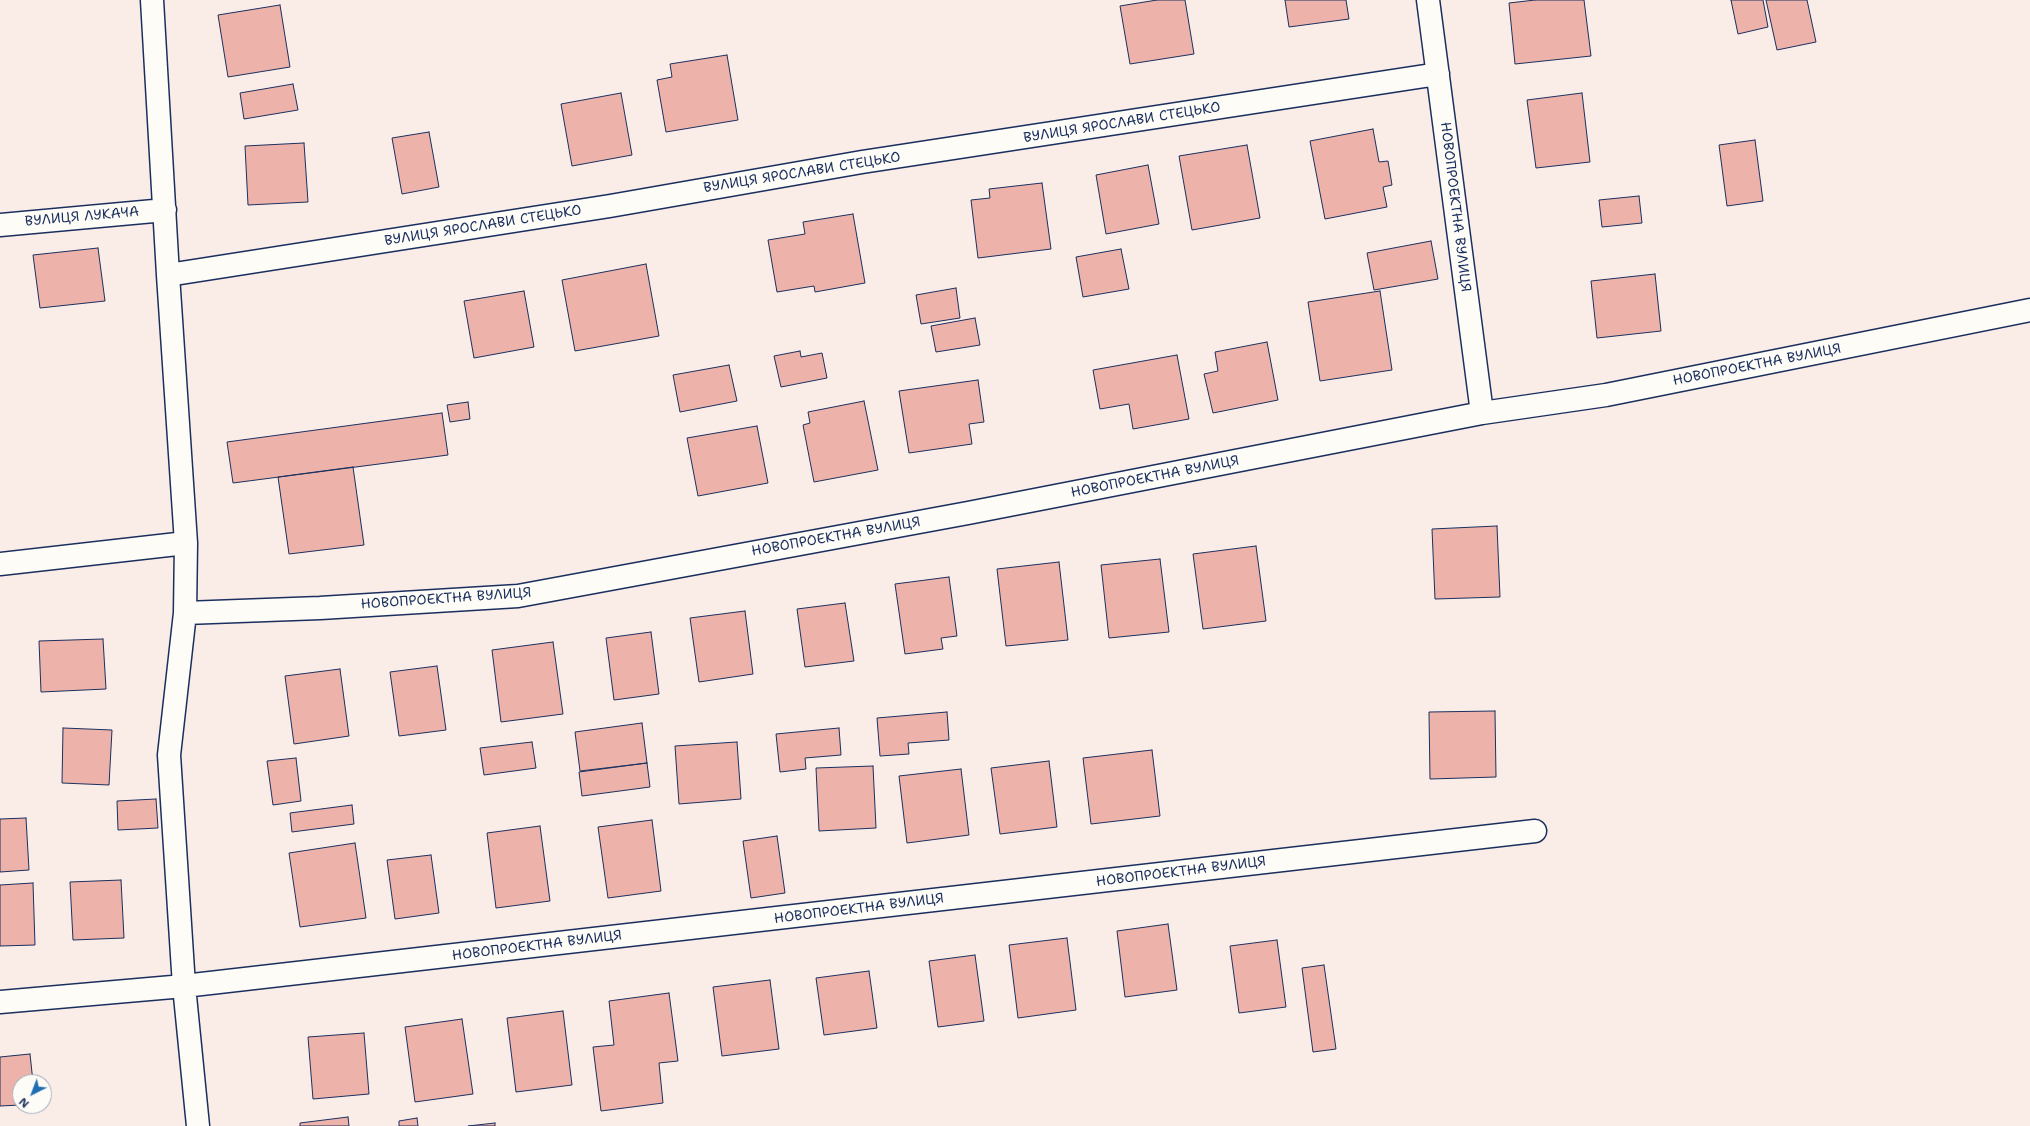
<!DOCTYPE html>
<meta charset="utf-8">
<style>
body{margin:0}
#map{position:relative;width:2030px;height:1126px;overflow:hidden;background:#faede8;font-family:"Shantell Sans",sans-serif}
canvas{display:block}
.north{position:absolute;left:12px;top:1074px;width:40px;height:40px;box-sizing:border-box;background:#fdfcf7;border:1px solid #a3aaba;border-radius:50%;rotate:222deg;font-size:11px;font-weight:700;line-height:16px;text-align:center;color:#1b2f5e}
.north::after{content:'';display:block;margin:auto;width:14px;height:18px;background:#1f6fb2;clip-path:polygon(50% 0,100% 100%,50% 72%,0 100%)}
</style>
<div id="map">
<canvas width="2030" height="1126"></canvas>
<div class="north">N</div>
</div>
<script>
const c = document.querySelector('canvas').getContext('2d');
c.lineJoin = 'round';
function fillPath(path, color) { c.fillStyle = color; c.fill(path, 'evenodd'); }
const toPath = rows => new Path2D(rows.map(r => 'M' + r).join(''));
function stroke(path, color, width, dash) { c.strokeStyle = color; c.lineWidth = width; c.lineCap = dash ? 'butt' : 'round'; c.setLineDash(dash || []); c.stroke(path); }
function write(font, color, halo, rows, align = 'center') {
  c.font = font + ' "Shantell Sans",sans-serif'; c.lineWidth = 3; c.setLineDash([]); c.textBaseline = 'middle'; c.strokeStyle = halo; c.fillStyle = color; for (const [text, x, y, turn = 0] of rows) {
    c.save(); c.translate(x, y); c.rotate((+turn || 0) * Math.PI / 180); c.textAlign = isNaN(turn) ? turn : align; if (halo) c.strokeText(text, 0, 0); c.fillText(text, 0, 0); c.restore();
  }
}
const building = toPath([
 [1157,0,1185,0,1194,54,1130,64,1120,6,1157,0],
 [1285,0,1346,0,1349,19,1289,27,1285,0],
 [1535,0,1584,0,1591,56,1515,64,1509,3,1535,0],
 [1731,0,1763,0,1768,27,1738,34,1731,0],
 [1766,0,1807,0,1816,42,1777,50,1766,0],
 [280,5,290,67,228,77,218,15,280,5],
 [727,55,738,120,666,132,657,80,672,77,670,64,727,55],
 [293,84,298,110,244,119,240,93,293,84],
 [621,93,632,155,572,166,561,104,621,93],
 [1582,93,1590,162,1536,168,1527,100,1582,93],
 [1373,129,1379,162,1388,161,1392,185,1383,187,1387,207,1325,219,1310,141,1373,129],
 [429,132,439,187,402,194,392,138,429,132],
 [1755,140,1763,201,1727,206,1719,145,1755,140],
 [304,143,308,202,248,205,245,146,304,143],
 [1247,145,1260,218,1192,230,1179,156,1247,145],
 [1148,165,1159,224,1106,234,1096,175,1148,165],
 [1042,183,1051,249,978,258,971,200,990,198,989,189,1042,183],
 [1639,196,1642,223,1602,227,1599,200,1639,196],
 [853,214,865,283,815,292,814,286,777,292,768,240,805,234,803,222,853,214],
 [1431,241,1438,279,1374,290,1367,253,1431,241],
 [98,248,105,301,40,308,33,255,98,248],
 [1121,249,1129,289,1083,297,1076,257,1121,249],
 [646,264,659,336,575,351,562,280,646,264],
 [1655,274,1661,331,1597,338,1591,281,1655,274],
 [956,288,960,318,921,324,916,295,956,288],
 [524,291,534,347,474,358,464,301,524,291],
 [1380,291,1392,370,1320,381,1308,302,1380,291],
 [975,318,980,345,936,352,931,326,975,318],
 [1267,342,1278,400,1213,413,1204,374,1218,371,1215,352,1267,342],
 [800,351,801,357,822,353,827,378,781,387,774,356,800,351],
 [1177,355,1189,419,1133,429,1129,404,1100,409,1093,370,1177,355],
 [729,365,737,401,680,412,673,375,729,365],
 [978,380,984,422,969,424,972,444,909,453,899,391,978,380],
 [864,401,878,470,814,482,803,425,810,423,808,412,864,401],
 [468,402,470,419,450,422,447,405,468,402],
 [442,413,448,455,233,483,227,442,442,413],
 [757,426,768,483,698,496,687,438,757,426],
 [353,467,364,545,289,554,278,477,353,467],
 [1497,526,1500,597,1435,599,1432,529,1497,526],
 [1256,546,1266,621,1203,629,1193,554,1256,546],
 [1160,559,1169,632,1109,638,1101,565,1160,559],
 [1059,562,1068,640,1006,646,997,569,1059,562],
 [949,577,957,636,941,638,943,649,905,654,895,584,949,577],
 [845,603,854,661,805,667,797,609,845,603],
 [745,611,753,674,699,682,690,618,745,611],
 [651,632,659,694,614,700,606,638,651,632],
 [103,639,106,689,41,692,39,641,103,639],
 [553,642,563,714,501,722,492,650,553,642],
 [437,666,446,730,399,736,390,672,437,666],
 [340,669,349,736,294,744,285,676,340,669],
 [1495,711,1496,777,1430,779,1429,712,1495,711],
 [947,712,949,740,908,743,909,754,880,756,877,718,947,712],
 [642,723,647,763,580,771,575,732,642,723],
 [63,728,112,730,109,785,62,783,63,728],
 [839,728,841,755,805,758,806,769,780,772,776,734,839,728],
 [532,742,536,768,484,775,480,748,532,742],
 [737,742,741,799,679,804,675,746,737,742],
 [1152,750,1160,816,1091,824,1083,758,1152,750],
 [296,758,301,801,273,805,267,761,296,758],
 [1049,761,1057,827,1000,834,991,768,1049,761],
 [647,763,650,787,582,796,579,772,647,763],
 [873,766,876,828,819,831,816,768,873,766],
 [961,769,969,835,907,843,899,776,961,769],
 [156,799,158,828,118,830,117,801,156,799],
 [352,805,354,824,292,832,290,813,352,805],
 [26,818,29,870,0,872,0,819,26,818],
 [652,820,661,891,608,898,598,827,652,820],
 [540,826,550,901,496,908,487,833,540,826],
 [777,836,785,893,751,898,743,841,777,836],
 [355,843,366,918,300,927,289,853,355,843],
 [431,855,439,913,395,919,387,860,431,855],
 [121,880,124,938,73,940,70,882,121,880],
 [33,883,35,945,0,946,0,885,33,883],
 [1168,924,1177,990,1125,997,1117,931,1168,924],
 [1067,938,1076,1010,1018,1018,1009,945,1067,938],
 [1277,940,1286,1007,1239,1013,1230,946,1277,940],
 [975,955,984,1021,938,1027,929,961,975,955],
 [1324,965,1336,1049,1313,1052,1302,968,1324,965],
 [869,971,877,1028,824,1035,816,978,869,971],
 [770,980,779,1049,722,1056,713,987,770,980],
 [669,993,678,1061,659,1063,663,1103,601,1111,593,1047,614,1045,609,1001,669,993],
 [563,1011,572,1085,516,1092,507,1018,563,1011],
 [462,1019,473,1094,415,1102,405,1027,462,1019],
 [364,1033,369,1094,313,1099,308,1037,364,1033],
 [30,1054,33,1082,20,1082,20,1105,0,1106,0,1057,30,1054],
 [348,1117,349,1126,300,1126,300,1123,348,1117],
 [417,1118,418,1126,399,1126,399,1121,417,1118],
 [495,1123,495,1126,468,1126,495,1123]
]);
fillPath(building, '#edb3aa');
stroke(building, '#1b2f5e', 1);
const minor = toPath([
 [152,0,168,275,186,543,185,613,169,755,184,986,198,1126],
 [1428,0,1482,413],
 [0,225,165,210],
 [168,275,610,206,862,162,1438,74],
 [0,564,186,543],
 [185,613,320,608,518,596,968,513,1482,413,1606,395,2030,310],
 [0,1002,184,986,1535,831]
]);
stroke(minor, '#1b2f5e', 25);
stroke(minor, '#fdfcf7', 22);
write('14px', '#1b2f5e', '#fdfcf7', [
 ["ВУЛИЦЯ ЯРОСЛАВИ СТЕЦЬКО",1122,123,-9],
 ["ВУЛИЦЯ ЯРОСЛАВИ СТЕЦЬКО",802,173,-9],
 ["НОВОПРОЕКТНА ВУЛИЦЯ",1455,207,83],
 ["ВУЛИЦЯ ЛУКАЧА",82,217,-5],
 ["ВУЛИЦЯ ЯРОСЛАВИ СТЕЦЬКО",483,226,-9],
 ["НОВОПРОЕКТНА ВУЛИЦЯ",1757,365,-11],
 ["НОВОПРОЕКТНА ВУЛИЦЯ",1155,477,-11],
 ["НОВОПРОЕКТНА ВУЛИЦЯ",836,537,-10],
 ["НОВОПРОЕКТНА ВУЛИЦЯ",446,599,-4],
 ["НОВОПРОЕКТНА ВУЛИЦЯ",1181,872,-7],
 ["НОВОПРОЕКТНА ВУЛИЦЯ",859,909,-7],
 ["НОВОПРОЕКТНА ВУЛИЦЯ",537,946,-7]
]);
</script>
